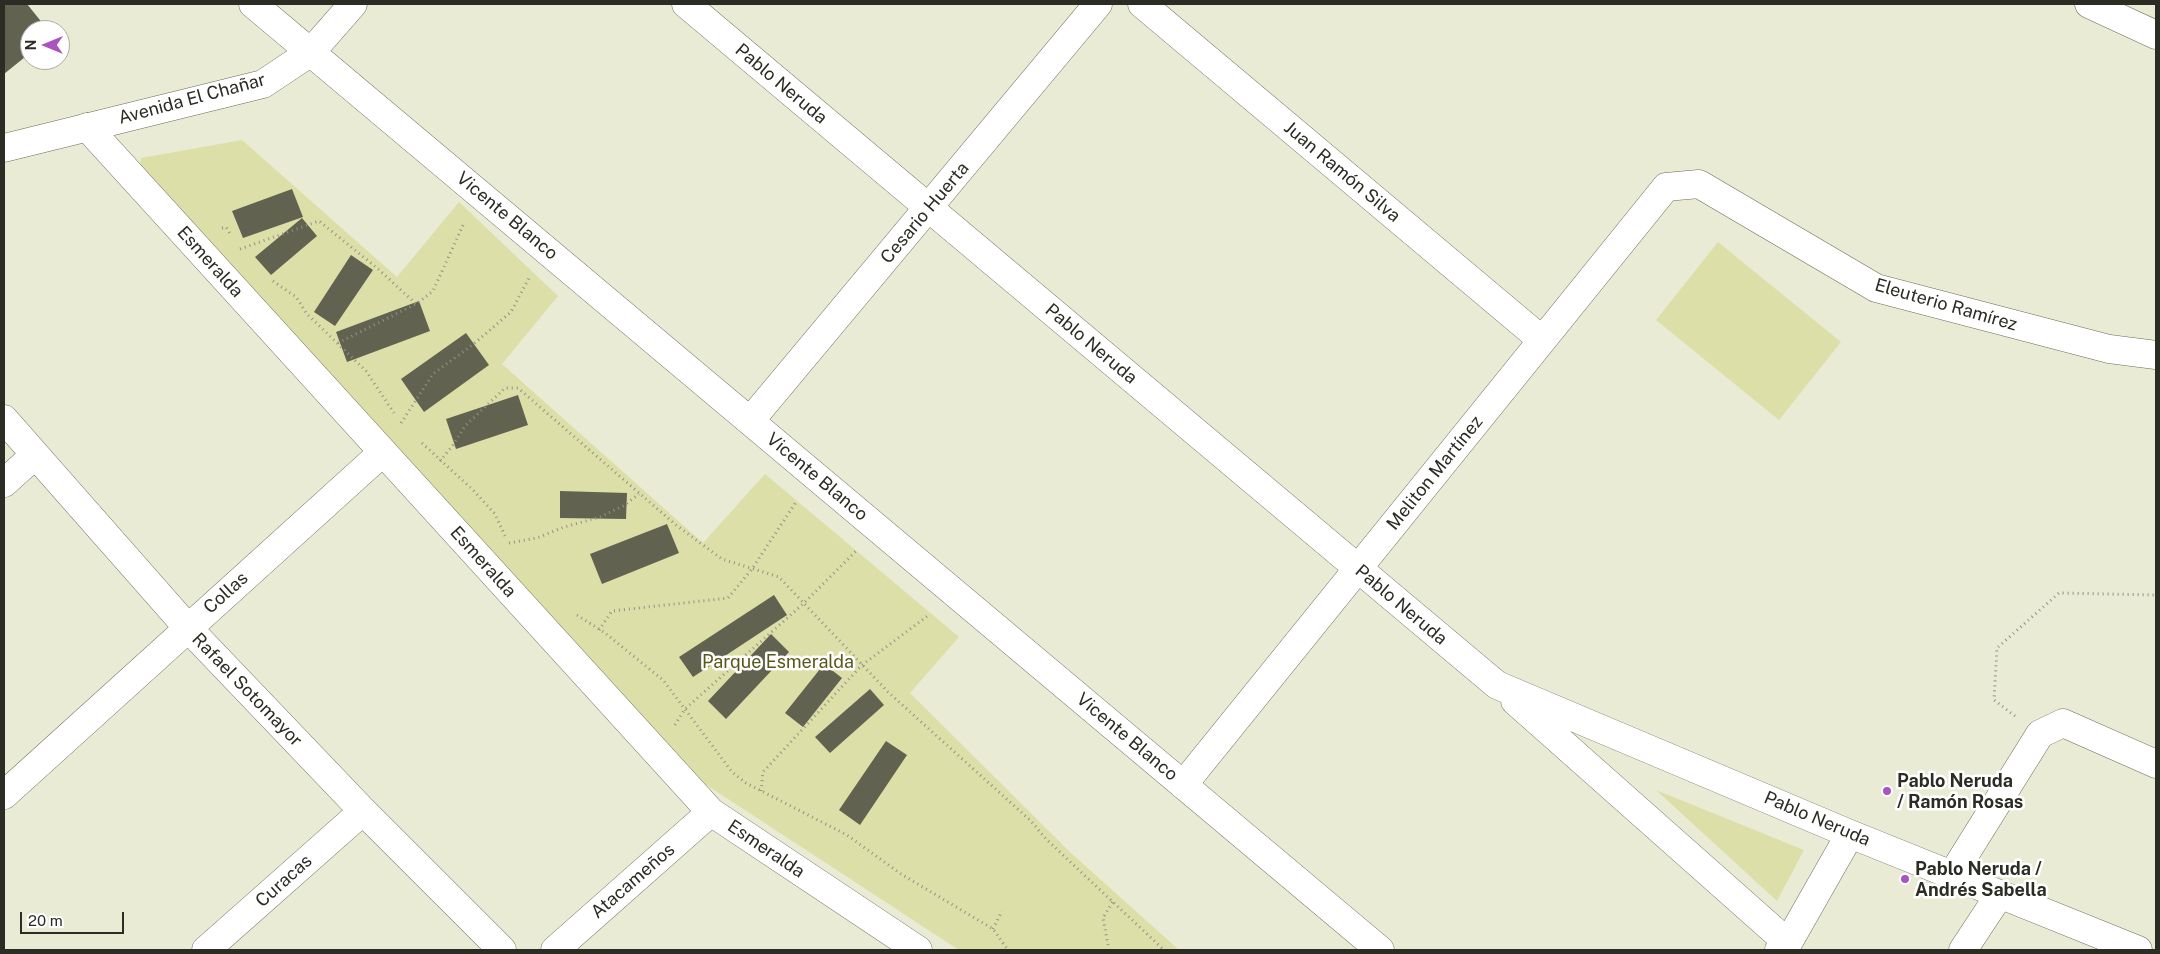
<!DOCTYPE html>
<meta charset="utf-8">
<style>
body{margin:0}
#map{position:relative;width:2160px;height:954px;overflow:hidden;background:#e9ebd5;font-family:"Public Sans",sans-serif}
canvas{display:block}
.frame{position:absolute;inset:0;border:5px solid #2b2c24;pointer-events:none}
.north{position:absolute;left:20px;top:20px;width:50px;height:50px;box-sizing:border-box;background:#fff;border:1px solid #aaaba7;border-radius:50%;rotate:270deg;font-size:14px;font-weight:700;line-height:20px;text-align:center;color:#2b2c24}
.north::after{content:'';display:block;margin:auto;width:18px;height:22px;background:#ab53bf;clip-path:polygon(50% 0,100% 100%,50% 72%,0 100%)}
.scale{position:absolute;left:20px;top:912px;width:104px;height:22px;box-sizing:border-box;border:2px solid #2b2c24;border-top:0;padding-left:6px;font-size:15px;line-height:18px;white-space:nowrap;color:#2b2c24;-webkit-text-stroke:4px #fff;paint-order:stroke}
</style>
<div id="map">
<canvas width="2160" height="954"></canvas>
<div class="frame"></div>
<div class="north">N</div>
<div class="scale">20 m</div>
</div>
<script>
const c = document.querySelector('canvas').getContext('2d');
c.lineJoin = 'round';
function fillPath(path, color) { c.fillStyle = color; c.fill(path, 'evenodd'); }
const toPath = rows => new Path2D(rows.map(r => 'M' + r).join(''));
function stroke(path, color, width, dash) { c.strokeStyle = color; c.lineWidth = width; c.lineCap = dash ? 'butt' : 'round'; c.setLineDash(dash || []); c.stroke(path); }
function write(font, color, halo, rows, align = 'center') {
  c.font = font + ' "Public Sans",sans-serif'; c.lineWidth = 5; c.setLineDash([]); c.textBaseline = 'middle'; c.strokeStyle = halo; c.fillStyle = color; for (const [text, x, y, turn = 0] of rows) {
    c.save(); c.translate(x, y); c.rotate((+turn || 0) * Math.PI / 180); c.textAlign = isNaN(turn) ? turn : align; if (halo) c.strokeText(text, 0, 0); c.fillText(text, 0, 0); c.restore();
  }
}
fillPath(toPath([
 [242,140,397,277,459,202,558,296,502,364,703,543,765,474,959,637,910,693,1071,853,1179,950,959,950,705,784,140,167,141,158],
 [1718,242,1841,342,1779,420,1656,320],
 [1656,790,1804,850,1777,901]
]), '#dcdfa8');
fillPath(toPath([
 [4,4,27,4,48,30,30,30,30,53,4,74],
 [292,189,303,217,243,238,232,211],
 [302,218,317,236,271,275,255,257],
 [351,255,373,270,335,326,314,312],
 [419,301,430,331,347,362,336,332],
 [466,333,489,365,424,412,401,379],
 [518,395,528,425,456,449,446,419],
 [560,491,627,493,626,519,560,518],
 [667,524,679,553,602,584,590,554],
 [774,595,787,615,693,677,679,657],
 [771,634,789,652,726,719,708,701],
 [824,664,842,678,803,727,785,713],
 [870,689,884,705,830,753,815,737],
 [886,741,907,755,860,825,839,810]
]), '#616250');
const street = toPath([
 [253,4,1380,950],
 [686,4,1497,685,1850,834,2138,950],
 [1142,4,1542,340],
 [2089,4,2156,35],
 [87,127,711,812,918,950],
 [4,419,188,628,363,811,502,950],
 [750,421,1098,4],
 [4,483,35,455],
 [1515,701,1788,943],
 [1183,785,1666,187,1699,184,1876,288,2109,349,2156,355],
 [4,795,383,452],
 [1952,875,2040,734,2063,723,2156,764],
 [206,950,363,811],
 [555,950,711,812],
 [1779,950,1788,943,1850,834],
 [1963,950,2000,894]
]);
const secondary = toPath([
 [4,148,263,84,311,52,353,4]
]);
stroke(street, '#6c6d5a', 29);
stroke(secondary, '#6c6d5a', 29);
stroke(toPath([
 [222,228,226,227,231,235],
 [240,249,319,221,377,268,416,304],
 [273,281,296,297,307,314,366,371,394,413],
 [338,343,416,304,433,291,464,223],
 [401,423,433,374,476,342,511,312,529,278],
 [422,443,473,490,495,514,505,536],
 [440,461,453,445,465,426,505,388,518,388,676,525,722,559,779,577,888,692,1031,821,1046,839,1164,950],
 [509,543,537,538,564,527,600,517,623,506,639,494],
 [577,615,605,633,663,680,732,772,746,783,847,835,901,874,993,929,1008,950],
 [599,630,612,611,728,598,752,569,796,502],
 [2015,716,1994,700,1997,648,2059,593,2156,595],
 [675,725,685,709,803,604,856,551],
 [761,791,763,772,862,665,930,614],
 [993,929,1002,911],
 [1109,950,1103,918,1113,901]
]), '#919383', 3, [1, 4]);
stroke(street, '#fff', 28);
stroke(secondary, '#fff', 28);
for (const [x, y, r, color] of [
 [1887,791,5,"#ab53bf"],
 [1905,879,5,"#ab53bf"]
]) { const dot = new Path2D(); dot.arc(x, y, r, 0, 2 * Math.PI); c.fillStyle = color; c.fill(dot); stroke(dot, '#fff', 2); }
write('18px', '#2b2c24', '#fff', [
 ["Pablo Neruda",781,84,40],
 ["Avenida El Chañar",192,99,-15],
 ["Juan Ramón Silva",1342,172,40],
 ["Cesario Huerta",925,213,-50],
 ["Vicente Blanco",507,216,40],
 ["Esmeralda",210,262,48],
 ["Eleuterio Ramírez",1946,305,16],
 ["Pablo Neruda",1091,344,40],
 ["Meliton Martínez",1435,473,-51],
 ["Vicente Blanco",817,477,40],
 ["Esmeralda",483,562,48],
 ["Collas",226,593,-42],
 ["Pablo Neruda",1401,605,40],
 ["Rafael Sotomayor",247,690,46],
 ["Vicente Blanco",1127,737,40],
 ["Pablo Neruda",1817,819,23],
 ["Esmeralda",766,849,34],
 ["Curacas",284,881,-42],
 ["Atacameños",633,881,-41]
]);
write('18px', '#575819', '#fff', [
 ["Parque Esmeralda",778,662]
]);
write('bold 18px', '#2b2c24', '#fff', [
 ["Pablo Neruda",1897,781],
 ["/ Ramón Rosas",1897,802],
 ["Pablo Neruda /",1915,869],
 ["Andrés Sabella",1915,890]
], 'left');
</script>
